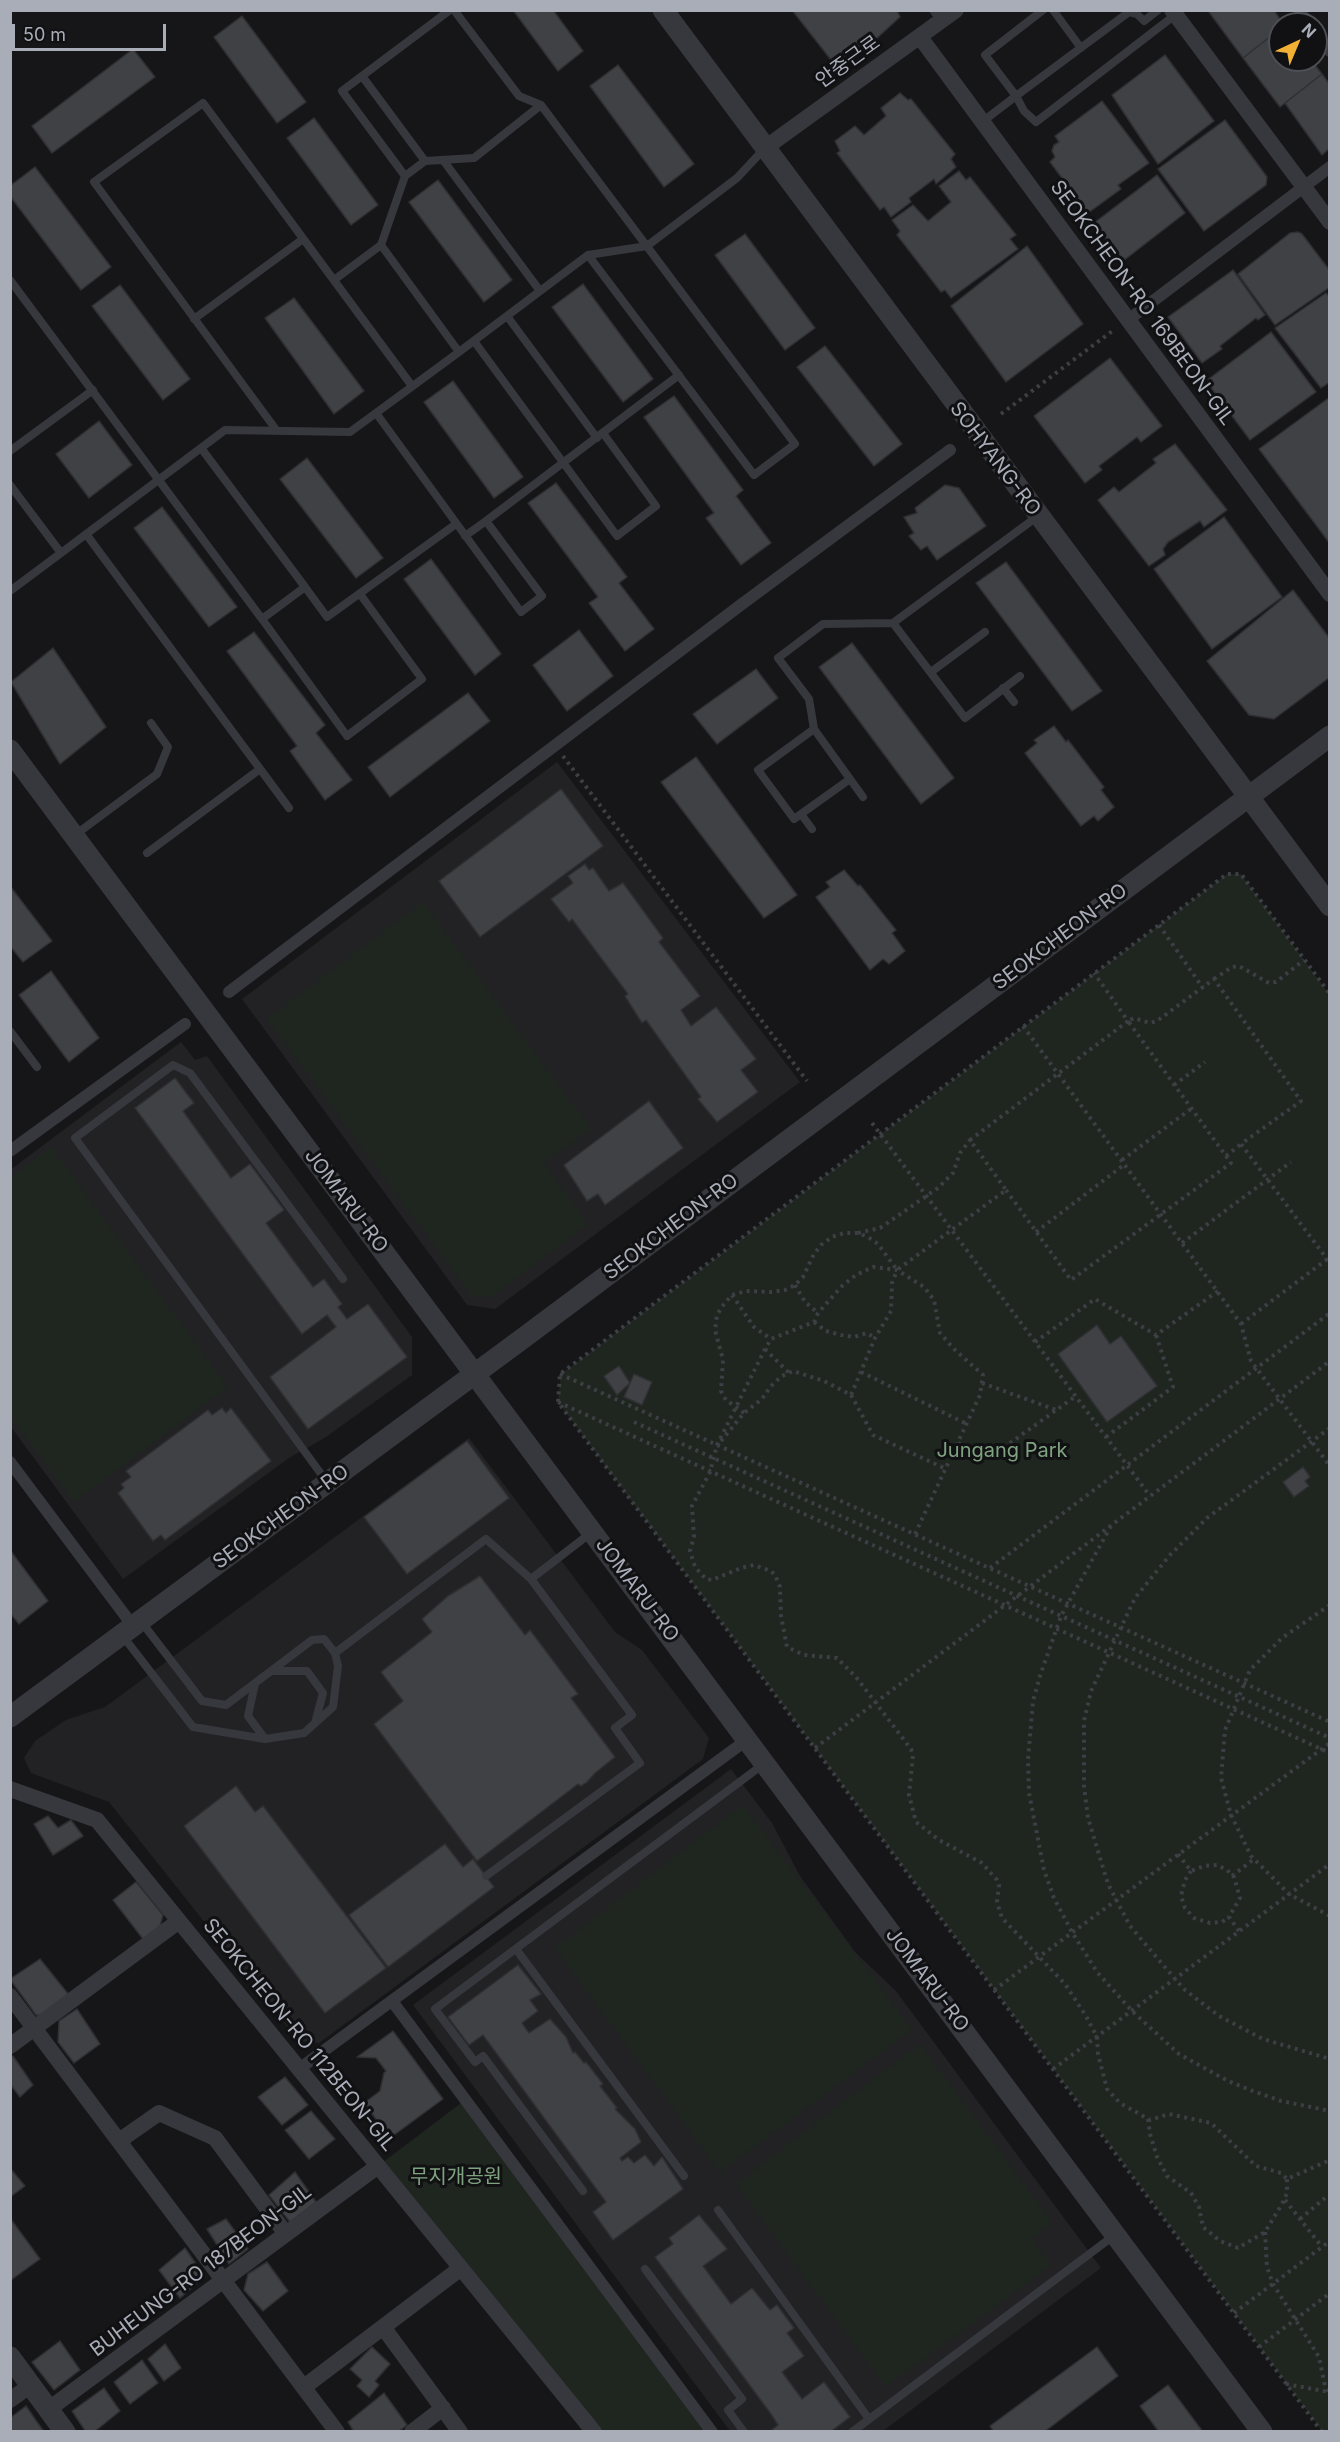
<!DOCTYPE html>
<meta charset="utf-8">
<style>
body{margin:0}
#map{position:relative;width:1340px;height:2442px;overflow:hidden;background:#161618;font-family:Inter,sans-serif}
canvas{display:block}
.frame{position:absolute;inset:0;border:12px solid #a8adb8;pointer-events:none}
.north{position:absolute;left:1268px;top:12px;width:60px;height:60px;box-sizing:border-box;background:#111113;border:2px solid #4d4f55;border-radius:50%;rotate:44deg;font-size:16px;font-weight:700;line-height:24px;text-align:center;color:#a8adb8}
.north::after{content:'';display:block;margin:auto;width:21px;height:27px;background:#f2b134;clip-path:polygon(50% 0,100% 100%,50% 72%,0 100%)}
.scale{position:absolute;left:12px;top:24px;width:154px;height:27px;box-sizing:border-box;border:3px solid #a8adb8;border-top:0;padding-left:8px;font-size:18px;line-height:21px;white-space:nowrap;color:#a8adb8;-webkit-text-stroke:4px #111113;paint-order:stroke}
</style>
<div id="map">
<canvas width="1340" height="2442"></canvas>
<div class="frame"></div>
<div class="north">N</div>
<div class="scale">50 m</div>
</div>
<script>
const c = document.querySelector('canvas').getContext('2d');
c.lineJoin = 'round';
function fillPath(path, color) { c.fillStyle = color; c.fill(path, 'evenodd'); }
const toPath = rows => new Path2D(rows.map(r => 'M' + r).join(''));
function stroke(path, color, width, dash) { c.strokeStyle = color; c.lineWidth = width; c.lineCap = dash ? 'butt' : 'round'; c.setLineDash(dash || []); c.stroke(path); }
function write(font, color, halo, rows, align = 'center') {
  c.font = font + ' Inter,"Noto Sans KR",sans-serif'; c.lineWidth = 6; c.setLineDash([]); c.textBaseline = 'middle'; c.strokeStyle = halo; c.fillStyle = color; for (const [text, x, y, turn = 0] of rows) {
    c.save(); c.translate(x, y); c.rotate((+turn || 0) * Math.PI / 180); c.textAlign = isNaN(turn) ? turn : align; if (halo) c.strokeText(text, 0, 0); c.fillText(text, 0, 0); c.restore();
  }
}
fillPath(toPath([
 [557,762,800,1082,495,1309,467,1305,242,999],
 [181,1042,195,1060,207,1056,412,1337,412,1375,326,1437,289,1458,123,1579,11,1427,10,1170],
 [469,1438,615,1632,642,1650,709,1738,703,1759,319,2043,299,2041,109,1802,31,1773,24,1758,35,1741,66,1720,105,1707],
 [731,1769,772,1823,800,1876,856,1953,896,1991,1101,2268,883,2431,730,2431,413,2005]
]), '#222225');
fillPath(toPath([
 [1227,874,1241,874,1329,994,1329,2431,1322,2431,558,1402,561,1374],
 [423,902,591,1129,544,1163,588,1224,491,1297,472,1296,267,1019],
 [51,1147,228,1387,74,1502,11,1417,11,1177],
 [743,1805,912,2029,720,2172,555,1948],
 [920,2044,1052,2222,1031,2239,1051,2265,886,2387,736,2184],
 [465,2100,712,2431,595,2431,378,2166]
]), '#1e261f');
const building = toPath([
 [513,10,553,10,583,51,558,71,513,10],
 [792,10,897,10,900,17,865,49,856,48,835,65,792,10],
 [1211,10,1274,10,1283,24,1280,24,1280,29,1243,58,1209,12,1211,10],
 [242,16,306,102,277,123,214,37,242,16],
 [1280,29,1280,60,1311,60,1322,74,1280,107,1243,58,1280,29],
 [133,49,155,77,52,153,32,126,133,49],
 [1165,55,1214,121,1158,164,1112,95,1165,55],
 [618,65,694,164,664,187,590,86,618,65],
 [1322,74,1330,85,1330,148,1322,155,1285,103,1322,74],
 [900,93,908,100,911,99,955,154,951,159,956,167,936,184,934,179,909,198,911,202,891,217,884,207,880,210,837,153,840,151,835,141,855,126,864,135,886,116,881,108,900,93],
 [1102,101,1149,163,1118,185,1121,189,1088,213,1050,162,1055,157,1052,151,1054,145,1059,142,1055,136,1102,101],
 [314,118,378,205,351,225,287,138,314,118],
 [1225,120,1267,177,1266,185,1204,231,1158,169,1225,120],
 [35,167,111,267,81,290,10,196,10,186,35,167],
 [959,171,966,180,970,177,1016,235,1010,239,1018,249,951,298,945,290,941,292,897,235,900,231,892,220,913,205,928,221,951,202,939,186,959,171],
 [1157,175,1185,213,1123,261,1094,223,1157,175],
 [438,180,512,280,484,302,409,202,438,180],
 [1298,232,1302,234,1330,271,1330,287,1275,325,1238,274,1290,233,1298,232],
 [745,234,815,328,785,350,715,255,745,234],
 [1027,246,1083,324,1006,382,951,306,1027,246],
 [1233,270,1265,315,1258,320,1256,318,1220,346,1222,349,1202,363,1168,317,1233,270],
 [583,284,653,379,623,402,552,307,583,284],
 [120,285,190,379,163,400,92,306,120,285],
 [1326,293,1330,297,1330,382,1321,388,1275,328,1326,293],
 [294,298,364,391,334,414,265,318,294,298],
 [1271,332,1316,392,1250,440,1206,381,1271,332],
 [825,346,902,444,874,466,797,367,825,346],
 [1110,358,1162,426,1141,442,1137,437,1099,466,1102,470,1085,483,1034,416,1110,358],
 [453,381,523,477,494,498,424,402,453,381],
 [674,396,743,490,736,496,771,543,741,565,706,518,714,513,644,417,674,396],
 [1330,397,1330,539,1328,541,1259,449,1330,397],
 [99,421,132,465,89,498,56,454,99,421],
 [1175,444,1227,510,1204,527,1200,521,1168,542,1163,549,1165,555,1149,566,1098,500,1114,487,1119,492,1156,463,1153,459,1175,444],
 [307,458,383,558,356,578,280,479,307,458],
 [556,483,627,577,619,583,654,629,625,651,589,603,598,597,528,503,556,483],
 [945,485,959,488,986,526,937,560,927,546,921,550,909,536,914,533,904,517,917,513,915,508,945,485],
 [162,507,237,607,209,627,134,528,162,507],
 [1224,517,1282,597,1212,649,1154,569,1224,517],
 [431,559,501,654,475,675,404,579,431,559],
 [1006,562,1102,691,1072,711,976,583,1006,562],
 [1293,590,1330,639,1330,677,1274,719,1249,715,1207,661,1293,590],
 [579,630,613,676,567,711,533,665,579,630],
 [254,632,325,725,316,733,352,780,325,800,290,751,297,746,227,651,254,632],
 [852,643,954,778,921,804,819,667,852,643],
 [53,648,106,727,60,764,11,682,53,648],
 [756,669,778,698,717,744,693,714,756,669],
 [468,693,490,721,390,797,368,767,468,693],
 [1054,726,1066,742,1068,740,1104,787,1101,790,1114,807,1098,821,1094,816,1081,826,1025,753,1037,743,1034,740,1054,726],
 [696,757,797,895,764,918,661,782,696,757],
 [561,789,603,846,480,937,439,881,561,789],
 [585,864,589,870,593,868,609,891,623,883,663,938,659,942,700,996,681,1010,691,1026,716,1007,756,1059,741,1070,758,1092,717,1122,698,1099,701,1097,646,1020,642,1023,625,996,628,994,572,919,569,922,551,899,573,883,568,876,585,864],
 [844,870,858,886,860,885,896,930,892,933,905,951,889,964,883,959,870,970,816,897,830,887,826,882,844,870],
 [10,886,52,941,23,962,10,946,10,886],
 [51,971,99,1038,69,1062,19,995,51,971],
 [175,1078,194,1103,183,1111,231,1178,250,1164,284,1210,266,1223,313,1287,324,1279,342,1304,338,1307,347,1319,368,1304,407,1357,308,1429,270,1377,336,1327,327,1315,302,1334,135,1108,175,1078],
 [649,1101,683,1148,605,1205,598,1194,587,1201,564,1165,649,1101],
 [1097,1325,1110,1344,1121,1336,1157,1386,1107,1422,1058,1354,1097,1325],
 [619,1366,630,1383,617,1395,604,1376,619,1366],
 [634,1374,652,1382,642,1405,624,1397,634,1374],
 [222,1408,226,1413,231,1408,271,1461,165,1540,161,1535,153,1541,118,1493,124,1488,121,1484,131,1477,126,1471,208,1410,212,1415,222,1408],
 [467,1441,509,1498,407,1574,364,1517,467,1441],
 [1303,1467,1310,1477,1305,1481,1309,1486,1294,1497,1283,1482,1303,1467],
 [10,1550,48,1601,19,1624,10,1613,10,1550],
 [480,1576,525,1635,530,1630,578,1694,571,1698,615,1757,595,1773,587,1782,581,1786,578,1784,477,1861,374,1724,403,1701,381,1672,432,1632,422,1619,448,1596,480,1576],
 [236,1786,255,1812,263,1806,386,1968,325,2013,184,1826,236,1786],
 [48,1816,58,1828,71,1820,83,1836,53,1855,34,1824,48,1816],
 [445,1844,463,1867,473,1859,494,1887,388,1967,349,1915,445,1844],
 [136,1882,163,1915,160,1926,143,1939,113,1900,136,1882],
 [40,1959,69,1995,42,2015,36,2015,10,1979,40,1959],
 [518,1965,541,1994,530,2000,538,2011,522,2023,529,2033,550,2019,566,2037,573,2053,575,2052,584,2063,586,2062,603,2084,600,2086,617,2108,615,2109,635,2129,641,2142,620,2158,622,2161,628,2157,634,2163,645,2155,654,2166,662,2157,683,2189,613,2240,593,2212,606,2202,483,2035,469,2045,448,2017,518,1965],
 [77,2009,100,2044,74,2063,58,2042,59,2021,77,2009],
 [393,2031,443,2099,390,2138,364,2103,380,2091,384,2073,386,2071,376,2058,357,2057,393,2031],
 [13,2056,33,2085,20,2097,10,2084,10,2058,13,2056],
 [285,2077,308,2105,282,2125,258,2097,285,2077],
 [311,2111,335,2139,309,2159,285,2130,311,2111],
 [10,2168,25,2186,10,2197,10,2168],
 [295,2172,316,2202,290,2222,269,2195,295,2172],
 [699,2215,727,2249,703,2266,731,2304,752,2288,770,2310,777,2305,794,2328,787,2333,804,2356,782,2372,802,2399,824,2382,850,2417,830,2432,769,2432,778,2425,771,2414,655,2257,673,2244,669,2238,699,2215],
 [10,2218,40,2259,11,2280,10,2280,10,2218],
 [226,2219,248,2249,229,2264,207,2229,226,2219],
 [185,2248,205,2277,180,2298,159,2270,185,2248],
 [267,2262,288,2291,263,2311,244,2290,248,2274,267,2262],
 [60,2341,80,2370,54,2390,32,2362,60,2341],
 [165,2344,181,2368,164,2381,148,2359,165,2344],
 [372,2347,390,2364,375,2381,379,2385,369,2397,357,2386,362,2380,350,2369,372,2347],
 [1097,2347,1118,2376,1044,2432,994,2432,990,2426,1097,2347],
 [142,2360,158,2383,130,2404,114,2382,142,2360],
 [1168,2385,1203,2432,1159,2432,1140,2406,1168,2385],
 [104,2388,120,2411,94,2432,86,2432,72,2411,104,2388],
 [384,2393,407,2425,398,2432,354,2432,348,2422,384,2393],
 [26,2406,44,2432,10,2432,10,2418,26,2406]
]);
fillPath(building, '#404145');
stroke(building, '#303034', 1.5);
stroke(toPath([
 [1001,414,1115,329],
 [563,756,807,1081],
 [1159,925,1203,988],
 [1214,979,1232,967,1239,966,1269,983,1276,982,1304,960],
 [1023,1026,1241,1324,1251,1361,1330,1466],
 [1174,1085,1205,1062],
 [872,1123,1150,1496],
 [1226,1156,1241,1144],
 [1122,1160,1192,1108],
 [1006,1190,1071,1280,1231,1163,1128,1021,1134,1018,1150,1023,1157,1021,1214,979,1301,1101,1241,1144,1330,1263],
 [1036,1232,1125,1164],
 [858,1233,880,1228,938,1188,953,1173,960,1153,970,1140],
 [1182,1243,1291,1162],
 [795,1285,805,1302,818,1313],
 [732,1295,754,1327,771,1339],
 [814,1322,826,1331,841,1335,854,1337,867,1333,875,1338],
 [1241,1324,1330,1257],
 [1035,1342,1095,1299,1156,1335,1218,1291],
 [765,1349,789,1373],
 [861,1372,967,1424],
 [560,1374,1330,1722],
 [982,1383,1056,1410],
 [851,1395,873,1435,946,1469],
 [558,1402,1330,1753],
 [744,1413,726,1400,721,1391,723,1360,715,1330,717,1315,724,1304,732,1295,746,1291,771,1292,785,1290,795,1285,803,1277,814,1254,821,1245,832,1237,844,1233,858,1233,868,1237,878,1244,897,1270,1006,1190,970,1140,1128,1021,1094,973],
 [634,1422,1330,1738],
 [1330,1428,1207,1518,1170,1555,1135,1598,1091,1691,1084,1721,1084,1786,1088,1818,1108,1884,1130,1926,1175,1979,1185,1990,1219,2016,1263,2039,1330,2059],
 [1106,1437,1173,1387,1156,1335],
 [721,1441,744,1413,762,1399,771,1386,782,1376,793,1371,824,1381,851,1395,875,1338,891,1311,892,1283,897,1270],
 [958,1443,989,1458,1076,1396],
 [1111,1526,1061,1616,1040,1676,1033,1701,1028,1759,1029,1793,1044,1870,1054,1898,1072,1932,1097,1972,1132,2011,1179,2054,1228,2081,1253,2091,1281,2101,1330,2111],
 [915,1534,980,1395,983,1375,954,1349,940,1333,934,1300,924,1287,897,1270,873,1267,856,1275,842,1286,818,1313,814,1322,771,1339,765,1349,717,1445,710,1472,692,1506,694,1537,690,1551,695,1567,706,1579,712,1580,741,1568,754,1565,771,1571,775,1575,780,1587,781,1616,787,1647,804,1655,837,1658,856,1677,911,1749,913,1755,909,1795,916,1822,939,1840,982,1863,997,1880,999,1885,997,1902,1002,1918,1065,1984,1086,2016,1097,2037,1098,2054,1107,2089,1120,2103,1150,2120,1169,2114,1211,2123,1256,2166,1281,2173,1287,2179,1330,2160],
 [990,1568,1330,1313],
 [1330,1605,1282,1638,1250,1670,1225,1730,1221,1778,1231,1815,1251,1856,1289,1894,1330,1916],
 [815,1748,1330,1361],
 [1178,1854,1191,1871,1204,1866,1217,1865,1227,1870,1234,1877,1240,1898,1229,1917,1239,1931],
 [1191,1871,1185,1880,1181,1896,1185,1908,1194,1918,1210,1923,1222,1922,1229,1917],
 [1232,1876,1254,1859],
 [994,1990,1330,1743],
 [1053,2069,1330,1864],
 [1148,2119,1150,2134,1157,2157,1167,2176,1191,2193,1199,2207,1203,2227,1220,2241,1238,2248,1265,2232,1282,2204,1287,2193,1287,2179],
 [1285,2200,1322,2247],
 [1300,2219,1325,2198],
 [1265,2232,1267,2267,1273,2284,1319,2357,1325,2386,1329,2392],
 [1234,2313,1330,2241],
 [1259,2347,1330,2293],
 [1286,2384,1329,2392],
 [1322,2432,558,1402,560,1374,1227,874,1241,874,1330,994]
]), '#3d3f44', 4, [3, 4.5]);
stroke(toPath([
 [450,10,342,91,405,176,381,245,459,352,588,255,647,246,737,178,765,148],
 [454,10,519,96,541,105,795,444,754,475,588,255],
 [933,10,941,21],
 [1053,10,1081,48],
 [1158,10,1144,21,1137,14,1129,12,1016,96,1024,111,1036,122,1175,15],
 [362,76,425,161],
 [982,122,1016,96,985,55,1043,10],
 [443,160,540,291],
 [405,176,425,161,474,158,541,105],
 [10,280,262,619],
 [334,280,381,245],
 [507,316,597,438],
 [194,319,303,239],
 [474,341,617,536,656,506,603,433],
 [459,352,376,413,521,612,542,596,486,521,679,375],
 [277,431,94,182,203,103,412,386],
 [10,451,93,390],
 [10,485,61,553,201,448],
 [86,534,289,808],
 [465,536,486,521],
 [305,587,201,448,225,430,350,432,376,413],
 [10,591,61,553],
 [360,594,422,679,347,736,262,619,305,587,327,617,456,524],
 [931,672,985,632],
 [1020,676,965,718,893,623,1038,516],
 [1003,688,1014,702],
 [814,729,758,770,794,819,850,779],
 [863,797,814,729,809,699,778,658,823,624,893,623],
 [801,814,812,829],
 [75,835,157,774,168,747,151,723],
 [147,853,260,769],
 [10,1031,37,1067],
 [327,1482,75,1138,173,1065,190,1073,343,1279],
 [122,1635,193,1727,265,1739,304,1733,333,1707,338,1666,335,1653,324,1639,312,1640,226,1705,202,1701,140,1620],
 [335,1653,486,1539,531,1579],
 [273,1671,307,1671,323,1693,315,1723],
 [255,1684,248,1716,265,1739],
 [486,1876,640,1763,615,1728,632,1715,531,1579,592,1532],
 [516,1949,684,2176],
 [583,2191,483,2056,475,2062,435,2009,765,1763],
 [718,2210,869,2419],
 [645,2269,742,2399,728,2410,744,2432],
 [852,2432,1116,2234]
]), '#37383d', 8);
stroke(toPath([
 [1299,10,1309,24],
 [1316,33,1330,51],
 [1128,320,1330,167],
 [229,992,742,604,950,450],
 [10,1151,185,1024],
 [10,1462,133,1626],
 [392,2001,712,2432],
 [299,2069,748,1739]
]), '#37383d', 12);
stroke(toPath([
 [1172,10,1330,222],
 [920,37,1330,594],
 [765,148,956,10],
 [10,1789,97,1820,594,2432],
 [10,1996,337,2432],
 [10,2046,179,1921],
 [119,2141,159,2113,215,2138,286,2234],
 [383,2327,460,2432],
 [304,2387,461,2268],
 [10,2400,31,2385],
 [49,2409,378,2166],
 [412,2432,443,2408]
]), '#37383d', 16);
stroke(toPath([
 [663,10,1330,906],
 [10,750,1262,2432],
 [10,1717,522,1339,1330,736],
 [10,2357,65,2432]
]), '#37383d', 21);
write('20px', '#a8adb8', '#111113', [
 ["안중근로",848,62,-36],
 ["SEOKCHEON-RO 169BEON-GIL",1142,303,54],
 ["SOHYANG-RO",995,459,53],
 ["SEOKCHEON-RO",1060,937,-37],
 ["JOMARU-RO",346,1201,53],
 ["SEOKCHEON-RO",671,1227,-37],
 ["SEOKCHEON-RO",281,1517,-36],
 ["JOMARU-RO",637,1590,53],
 ["JOMARU-RO",927,1980,53],
 ["SEOKCHEON-RO 112BEON-GIL",299,2035,51],
 ["BUHEUNG-RO 187BEON-GIL",201,2271,-37]
]);
write('20px', '#7fa381', '#111113', [
 ["Jungang Park",1002,1451],
 ["무지개공원",456,2177]
]);
</script>
